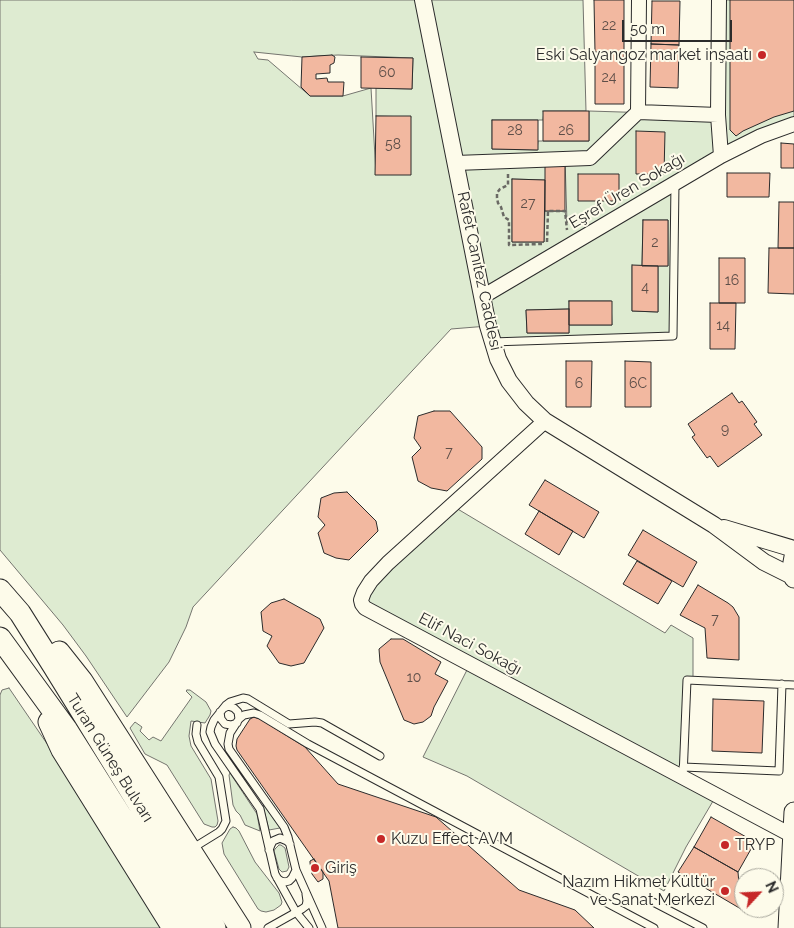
<!DOCTYPE html>
<meta charset="utf-8">
<style>
body{margin:0}
#map{position:relative;width:794px;height:928px;overflow:hidden;background:#fdfbea;font-family:Raleway,sans-serif}
canvas{display:block}
.north{position:absolute;left:734px;top:868px;width:50px;height:50px;box-sizing:border-box;background:#fdfbea;border:1px solid #a9a89e;border-radius:50%;rotate:65deg;font-size:14px;font-weight:700;line-height:20px;text-align:center;color:#2b2b2b}
.north::after{content:'';display:block;margin:auto;width:18px;height:22px;background:#c62828;clip-path:polygon(50% 0,100% 100%,50% 72%,0 100%)}
.scale{position:absolute;left:622px;top:20px;width:110px;height:22px;box-sizing:border-box;border:2px solid #2b2b2b;border-top:0;padding-left:6px;font-size:15px;line-height:18px;white-space:nowrap;color:#2b2b2b;-webkit-text-stroke:4px #fdfbea;paint-order:stroke}
</style>
<div id="map">
<canvas width="794" height="928"></canvas>
<div class="north">N</div>
<div class="scale">50 m</div>
</div>
<script>
const c = document.querySelector('canvas').getContext('2d');
c.lineJoin = 'round';
function fillPath(path, color) { c.fillStyle = color; c.fill(path, 'evenodd'); }
const toPath = rows => new Path2D(rows.map(r => 'M' + r).join(''));
function stroke(path, color, width, dash) { c.strokeStyle = color; c.lineWidth = width; c.lineCap = dash ? 'butt' : 'round'; c.setLineDash(dash || []); c.stroke(path); }
function write(font, color, halo, rows, align = 'center') {
  c.font = font + ' Raleway,sans-serif'; c.lineWidth = 4; c.setLineDash([]); c.textBaseline = 'middle'; c.strokeStyle = halo; c.fillStyle = color; for (const [text, x, y, turn = 0] of rows) {
    c.save(); c.translate(x, y); c.rotate((+turn || 0) * Math.PI / 180); c.textAlign = isNaN(turn) ? turn : align; if (halo) c.strokeText(text, 0, 0); c.fillText(text, 0, 0); c.restore();
  }
}
const green = toPath([
 [0,0,583,0,586,111,544,111,543,120,492,120,492,149,537,150,538,141,589,141,589,111,718,115,719,0,794,0,794,124,675,182,673,336,492,342,488,326,451,329,193,607,186,627,169,662,127,717,86,656,63,625,0,550,0,0],
 [254,52,302,57,338,55,413,58,412,89,376,88,376,116,411,117,376,174,371,88,343,96,310,96,268,60,258,59,254,52],
 [565,159,567,223,565,211,545,211,544,242,512,242,512,179,545,180,565,159],
 [643,220,668,220,668,266,658,266,658,312,632,311,632,266,642,266,643,220],
 [569,301,611,301,612,325,569,325,569,333,527,333,526,310,569,309,569,301],
 [451,505,665,633,671,625,693,638,693,680,687,680,683,777,716,796,686,847,664,891,467,776,423,757,470,664,365,608,364,592,451,505],
 [9,688,52,751,162,928,0,928,0,695,2,690,9,688],
 [187,690,190,690,206,702,211,711,210,715,205,723,191,721,189,736,191,746,211,779,218,821,217,825,215,827,212,827,204,824,167,765,145,754,130,728,135,722,142,727,140,731,149,740,153,737,161,741,192,697,186,691,187,690],
 [230,773,257,814,260,831,245,825,240,815,236,811,233,805,229,775,230,773],
 [264,805,280,826,280,828,269,830,263,806,264,805],
 [233,827,236,828,239,831,255,862,279,893,282,902,281,905,274,910,266,912,261,911,258,909,224,854,222,843,230,829,233,827],
 [279,845,281,845,285,848,289,867,287,871,282,872,279,869,274,851,275,849,279,845]
]);
fillPath(green, '#deebd1');
stroke(green, '#74746e', 1);
const building = toPath([
 [594,0,624,0,624,52,595,52,594,0],
 [730,0,794,0,794,111,774,117,743,131,736,136,730,130,730,0],
 [652,1,680,1,679,45,651,44,652,1],
 [651,44,679,45,678,88,650,87,651,44],
 [595,52,624,52,624,104,595,104,595,52],
 [332,55,335,57,334,63,330,65,330,73,316,74,316,79,327,78,328,82,344,82,343,96,310,96,301,87,302,57,332,55],
 [361,57,413,58,412,89,361,88,361,57],
 [543,111,589,111,589,141,543,141,543,111],
 [376,116,411,116,411,175,375,175,376,116],
 [492,120,538,120,538,150,492,149,492,120],
 [636,131,665,132,664,174,636,174,636,131],
 [781,143,794,144,794,168,781,168,781,143],
 [565,159,565,211,545,211,545,160,565,159],
 [727,173,770,173,769,197,727,197,727,173],
 [578,174,619,174,619,201,578,201,578,174],
 [512,179,545,180,544,242,512,242,512,179],
 [779,202,794,202,794,248,778,248,779,202],
 [643,220,668,220,668,266,642,266,643,220],
 [769,248,794,248,794,294,768,293,769,248],
 [719,258,745,258,745,303,719,303,719,258],
 [632,265,658,266,658,312,632,311,632,265],
 [569,301,612,301,612,325,569,325,569,301],
 [710,303,736,303,735,349,710,349,710,303],
 [569,309,569,333,527,333,526,310,569,309],
 [566,361,592,361,591,407,566,407,566,361],
 [625,361,651,362,651,407,625,407,625,361],
 [732,393,739,403,742,401,757,422,754,424,762,435,718,467,710,456,707,458,692,437,695,435,688,424,732,393],
 [434,411,450,411,482,447,482,459,447,491,431,488,418,481,412,457,421,448,414,438,418,416,434,411],
 [545,480,599,512,584,538,529,505,545,480],
 [347,492,376,521,378,531,349,560,336,558,324,553,318,533,325,525,318,517,321,498,334,493,347,492],
 [539,511,573,531,559,555,525,534,539,511],
 [643,530,697,562,683,587,628,555,643,530],
 [637,561,672,581,658,604,623,584,637,561],
 [698,585,728,603,733,607,739,617,739,660,707,658,705,628,680,615,698,585],
 [284,599,320,619,324,628,304,663,291,666,279,663,267,646,272,636,263,631,261,612,271,603,284,599],
 [391,639,403,639,441,662,435,674,448,681,434,707,431,716,423,722,414,724,404,720,380,662,379,649,391,639],
 [713,699,764,701,762,753,712,751,713,699],
 [254,717,260,719,305,747,338,784,436,817,519,890,575,910,594,928,338,928,329,881,237,750,236,746,237,739,250,719,254,717],
 [711,817,755,842,738,872,694,847,711,817],
 [694,847,738,872,741,909,678,872,694,847],
 [314,859,323,872,323,879,318,882,312,874,310,863,310,861,314,859]
]);
fillPath(building, '#f2b8a0');
stroke(building, '#2b2b2b', 1);
const service = toPath([
 [492,342,673,336,675,183],
 [224,708,228,706,234,708,238,712,239,719],
 [220,712,221,719,225,724,231,725,237,723],
 [683,767,779,771,782,684],
 [683,777,687,680,794,685],
 [193,848,219,832,222,829,226,821,219,777,198,742,196,734,197,725],
 [269,850,271,845,273,841,280,838,287,841,290,844],
 [277,878,281,881,285,882,289,881,292,878,296,870],
 [653,902,703,928],
 [268,928,302,909,306,906,307,901,306,894],
 [309,928,296,912,275,874,260,809,215,744,210,732,211,727,214,720,226,705,230,702,243,698,248,699,289,724,315,722,322,723,380,756],
 [322,928,296,870,288,837,284,827,229,749,228,744,230,733,239,719,244,715,254,713,260,715,308,744,654,928]
]);
const minor = toPath([
 [719,0,718,115,721,156],
 [638,112,718,115],
 [456,163,590,158,638,112,639,0],
 [482,297,721,156,761,136,794,124],
 [545,421,388,563,371,581,364,592,361,600,362,604,365,608,793,836]
]);
const tertiary = toPath([
 [423,0,488,326,498,359,509,381,526,403,545,421,714,525,764,562,794,577],
 [724,528,794,549]
]);
const secondary = toPath([
 [794,557,792,568,794,578],
 [788,928,794,812]
]);
const primary = toPath([
 [0,590,20,613,54,667,215,928],
 [0,638,67,730,192,928],
 [59,652,82,681,240,928],
 [49,722,62,750,173,928]
]);
stroke(service, '#2b2b2b', 9);
stroke(minor, '#2b2b2b', 16);
stroke(tertiary, '#2b2b2b', 18);
stroke(secondary, '#2b2b2b', 21);
stroke(primary, '#2b2b2b', 23);
stroke(toPath([
 [508,174,508,185,500,189,497,193,497,198,498,203,501,207,504,217,509,220,509,245,542,244],
 [547,242,548,211,565,211,567,230]
]), '#6a6964', 2.5, [4, 2.5]);
stroke(service, '#fdfbea', 7);
stroke(minor, '#fdfbea', 14);
stroke(tertiary, '#fdfbea', 16);
stroke(secondary, '#fdfbea', 19);
stroke(primary, '#fdfbea', 21);
for (const [x, y, r, color] of [
 [762,55,5,"#c62828"],
 [381,839,5,"#c62828"],
 [725,845,5,"#c62828"],
 [315,868,5,"#c62828"],
 [725,891,5,"#c62828"]
]) { const dot = new Path2D(); dot.arc(x, y, r, 0, 2 * Math.PI); c.fillStyle = color; c.fill(dot); stroke(dot, '#fdfbea', 2); }
write('14px', '#5d4e48', null, [
 ["22",609,26],
 ["60",387,73],
 ["24",609,78],
 ["28",515,131],
 ["26",566,131],
 ["58",393,145],
 ["27",528,204],
 ["2",655,243],
 ["16",732,281],
 ["4",645,288],
 ["14",723,326],
 ["6",579,384],
 ["6C",638,384],
 ["9",725,430],
 ["7",449,453],
 ["7",715,620],
 ["10",414,678]
]);
write('16px', '#2b2b2b', '#fdfbea', [
 ["Eski Salyangoz market inşaatı",752,55,"right"],
 ["Kuzu Effect AVM",391,839],
 ["TRYP",735,845],
 ["Giriş",325,868],
 ["Nazım Hikmet Kültür",715,882,"right"],
 ["ve Sanat Merkezi",715,900,"right"]
], 'left');
write('16px', '#2b2b2b', '#fdfbea', [
 ["Eşref Üren Sokağı",627,191,-31],
 ["Rafet Canıtez Caddesi",479,271,78],
 ["Elif Naci Sokağı",470,644,28],
 ["Turan Güneş Bulvarı",110,758,58]
]);
</script>
